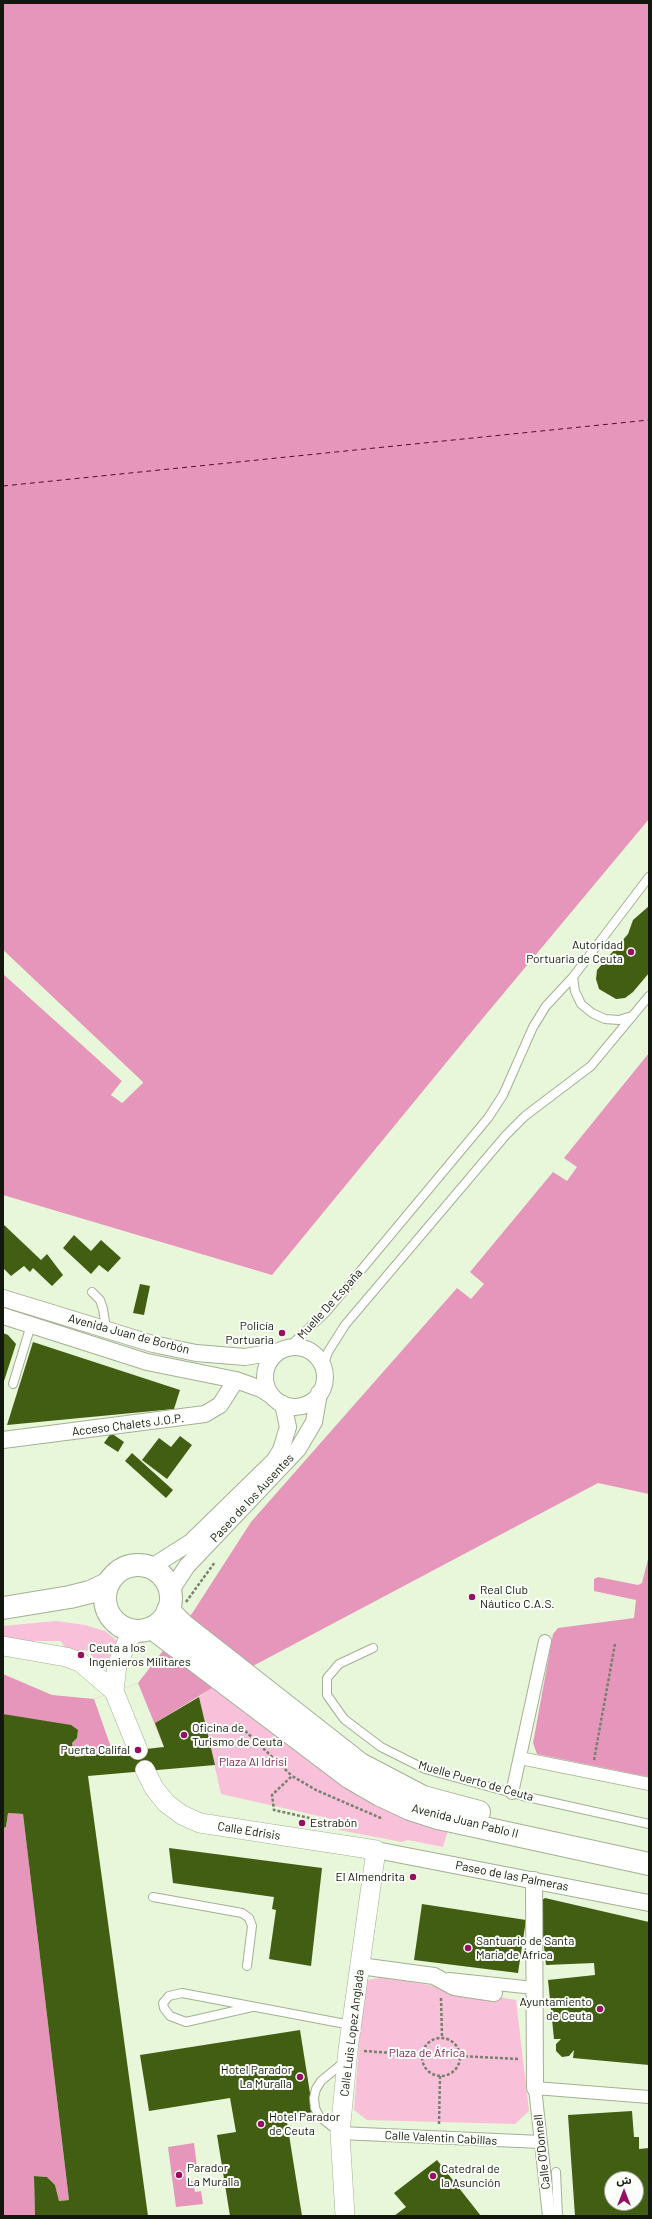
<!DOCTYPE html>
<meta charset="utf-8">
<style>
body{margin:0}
#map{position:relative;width:652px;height:2219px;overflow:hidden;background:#e8f6d9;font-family:Barlow,"Noto Sans Arabic",sans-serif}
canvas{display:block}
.frame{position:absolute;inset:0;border:4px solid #13180e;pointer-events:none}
.north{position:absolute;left:604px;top:2171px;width:40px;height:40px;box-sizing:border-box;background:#fcfff9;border:1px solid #9fa39b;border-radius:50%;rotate:0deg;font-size:11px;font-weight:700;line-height:16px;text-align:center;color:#13180e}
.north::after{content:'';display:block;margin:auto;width:14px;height:18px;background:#980e63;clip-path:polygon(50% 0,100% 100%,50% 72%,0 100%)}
</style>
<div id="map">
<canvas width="652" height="2219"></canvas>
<div class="frame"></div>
<div class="north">ش</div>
</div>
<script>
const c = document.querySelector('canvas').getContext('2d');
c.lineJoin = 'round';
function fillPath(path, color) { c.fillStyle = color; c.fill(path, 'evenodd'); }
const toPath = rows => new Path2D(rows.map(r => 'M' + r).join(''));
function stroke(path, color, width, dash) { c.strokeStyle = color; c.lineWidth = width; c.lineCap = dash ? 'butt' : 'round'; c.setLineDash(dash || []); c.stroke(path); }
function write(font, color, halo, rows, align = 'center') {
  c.font = font + ' Barlow,sans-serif'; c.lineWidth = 4; c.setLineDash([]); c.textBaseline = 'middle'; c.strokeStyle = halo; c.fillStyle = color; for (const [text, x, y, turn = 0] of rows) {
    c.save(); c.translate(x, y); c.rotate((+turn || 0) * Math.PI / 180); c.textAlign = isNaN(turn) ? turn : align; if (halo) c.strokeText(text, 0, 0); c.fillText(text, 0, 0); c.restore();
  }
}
fillPath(toPath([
 [56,1621,85,1625,105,1631,120,1643,111,1651,106,1668,100,1666,88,1651,85,1650,69,1655,61,1641,3,1641,3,1626],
 [213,1687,449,1827,443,1847,408,1840,402,1842,339,1830,341,1821,221,1794,199,1697],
 [382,1977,516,2000,529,2111,515,2124,367,2120,354,2110,364,1981]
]), '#f9c0d9');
fillPath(toPath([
 [3,3,649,3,649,819,473,1030,272,1275,3,1195,3,974,122,1081,111,1095,123,1102,143,1082,3,950],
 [649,1053,649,1494,598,1483,217,1685,155,1723,164,1747,75,1757,72,1743,77,1738,78,1730,3,1714,3,1674,52,1695,94,1699,138,1683,193,1612,251,1522,457,1288,471,1299,484,1284,470,1272,553,1172,567,1181,577,1167,564,1158],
 [649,1555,649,1777,537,1754,533,1743,553,1634,558,1628,634,1618,636,1600,594,1591,594,1579,598,1577,638,1585,642,1583],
 [8,1813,23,1814,69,2200,59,2201,55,2185,47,2177,34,2176,35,2216,3,2216,3,1828,6,1827],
 [194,2143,197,2167,185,2169,186,2181,193,2181,195,2192,201,2191,203,2204,176,2207,168,2147]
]), '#e596ba');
fillPath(toPath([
 [3,950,143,1083,122,1103,111,1095,122,1081,3,972,38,1001,124,1080,114,1094,122,1100,140,1083,3,952],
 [138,1683,164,1747,113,1753,94,1699]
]), '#e8f6d9');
stroke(toPath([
 [3,486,649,420]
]), '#520c34', 1, [5, 4]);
fillPath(toPath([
 [649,906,649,973,633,992,625,998,616,999,599,989,596,979,597,970,628,934,633,920],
 [3,1224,41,1260,47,1254,63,1275,52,1286,33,1268,30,1272,24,1266,11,1276,3,1268],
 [74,1235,91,1251,101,1240,121,1258,108,1272,99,1265,91,1274,63,1248],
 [140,1284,150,1286,144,1315,133,1313],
 [3,1333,8,1335,16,1344,3,1384],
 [33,1342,180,1390,174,1409,7,1425],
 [111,1433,124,1442,118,1452,104,1443],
 [180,1436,192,1445,167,1479,142,1460,159,1438,171,1447],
 [132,1453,173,1490,166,1498,125,1461],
 [199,1697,215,1765,88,1776,148,2216,35,2216,34,2176,47,2177,55,2185,59,2201,69,2200,23,1814,8,1813,6,1827,3,1828,3,1714,71,1725,78,1730,77,1738,72,1743,75,1757,164,1747,155,1723],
 [169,1848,322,1868,311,1966,269,1959,276,1910,272,1909,274,1897,173,1883],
 [545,1898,649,1922,649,2065,573,2058,574,2050,569,2056,562,2057,556,2051,556,2044,561,2039,554,2039,548,1980,595,1975,594,1963,546,1965,541,1919,543,1919,542,1900],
 [422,1904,526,1920,518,1973,414,1960],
 [300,2030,313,2112,286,2116,302,2216,230,2216,217,2135,236,2132,230,2098,149,2111,140,2055],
 [632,2111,634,2137,639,2137,639,2149,649,2148,649,2216,575,2216,568,2115],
 [612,2179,636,2179,636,2203,612,2203],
 [437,2160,481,2216,394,2216,406,2207,394,2193]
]), '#425e12');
const service = toPath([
 [573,977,575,991,581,1004,592,1013,605,1019,619,1020,632,1016],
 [92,1292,100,1300,103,1309,106,1328],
 [289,1347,327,1311,488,1118,503,1095,533,1027,546,1006,573,977,649,877],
 [323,1367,328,1352,345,1325,506,1135,525,1116,591,1066,649,996],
 [13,1384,31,1325],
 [373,1648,339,1664,327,1678,327,1695,344,1719,381,1747,425,1769,523,1796,649,1824],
 [153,1897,242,1913,249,1918,252,1926,247,1966],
 [252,2007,186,2022,170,2016,164,2008,163,2003,169,1996,182,1993,351,2025],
 [340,2133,319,2116,315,2108,314,2098,316,2089,321,2081,344,2062],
 [556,2172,558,2216]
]);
const pedestrian = toPath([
 [520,1758,649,1784],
 [512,1793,545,1641],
 [449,1979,534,1988],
 [340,2133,541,2142],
 [549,2216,535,2088,649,2097]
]);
const minor = toPath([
 [3,1298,153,1344,196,1353,245,1357,280,1351],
 [3,1316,147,1362,236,1380,261,1389,272,1396],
 '265 1377a30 30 0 1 1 60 0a30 30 0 1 1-60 0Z',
 [3,1440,205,1414,220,1405,236,1380],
 [150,1568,191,1542,274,1461,281,1450,288,1427,283,1404],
 [170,1596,175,1584,187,1566,298,1449,314,1422,319,1393],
 [376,1850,649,1903],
 [534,1880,535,2088],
 [360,1966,434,1976,454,1987,494,1993]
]);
const tertiary = toPath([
 [135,1631,127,1642,117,1665,114,1691,138,1750],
 [3,1646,66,1657,80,1662,114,1691],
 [145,1770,154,1788,166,1803,182,1815,200,1823,376,1850,348,2050,340,2133,345,2216]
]);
const secondary = toPath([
 '105 1598a33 33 0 1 1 66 0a33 33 0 1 1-66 0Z',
 [3,1608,70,1597,90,1592,109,1583],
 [168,1610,184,1626,360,1764,423,1797,479,1812],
 [152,1628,349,1777,380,1795,410,1809,438,1818,649,1864]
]);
stroke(service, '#a3b094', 10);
stroke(pedestrian, '#a3b094', 14);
stroke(minor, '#a3b094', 18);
stroke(tertiary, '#a3b094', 20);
stroke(secondary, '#a3b094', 24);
stroke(toPath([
 [186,1602,215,1562],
 [238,1724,292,1776],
 [594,1760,615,1644],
 [336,1827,336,1824,274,1810,272,1795,292,1776,316,1790,383,1819],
 [441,1998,442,2037],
 '422 2057a19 19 0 1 1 38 0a19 19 0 1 1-38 0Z',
 [364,2051,421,2055],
 [460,2056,520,2059],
 [439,2124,440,2076]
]), '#76806d', 2.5, [3, 2]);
stroke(service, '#fff', 8);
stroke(pedestrian, '#fff', 12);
stroke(minor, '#fff', 16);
stroke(tertiary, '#fff', 19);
stroke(secondary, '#fff', 22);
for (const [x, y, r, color] of [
 [631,952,4,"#980e63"],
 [282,1333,4,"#980e63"],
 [472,1597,4,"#980e63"],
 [81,1655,4,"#980e63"],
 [184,1735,4,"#980e63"],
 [138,1750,4,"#980e63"],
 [302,1823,4,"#980e63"],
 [413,1877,4,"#980e63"],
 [468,1948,4,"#980e63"],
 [600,2009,4,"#980e63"],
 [300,2077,4,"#980e63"],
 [261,2124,4,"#980e63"],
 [179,2175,4,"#980e63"],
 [433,2176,4,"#980e63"]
]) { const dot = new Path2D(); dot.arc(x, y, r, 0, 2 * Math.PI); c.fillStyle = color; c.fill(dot); stroke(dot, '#fcfff9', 1.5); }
write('12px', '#13180e', '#fcfff9', [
 ["Autoridad",623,945,"right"],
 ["Portuaria de Ceuta",623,959,"right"],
 ["Policía",274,1326,"right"],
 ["Portuaria",274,1340,"right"],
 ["Real Club",480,1590],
 ["Náutico C.A.S.",480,1604],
 ["Ceuta a los",89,1648],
 ["Ingenieros Militares",89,1662],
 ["Oficina de",192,1728],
 ["Turismo de Ceuta",192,1742],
 ["Puerta Califal",130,1750,"right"],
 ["Estrabón",310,1823],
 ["El Almendrita",405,1877,"right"],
 ["Santuario de Santa",476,1941],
 ["María de África",476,1955],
 ["Ayuntamiento",592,2002,"right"],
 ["de Ceuta",592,2016,"right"],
 ["Hotel Parador",292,2070,"right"],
 ["La Muralla",292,2084,"right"],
 ["Hotel Parador",269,2117],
 ["de Ceuta",269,2131],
 ["Parador",187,2168],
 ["La Muralla",187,2182],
 ["Catedral de",441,2169],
 ["la Asunción",441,2183]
], 'left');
write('12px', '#13180e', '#fcfff9', [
 ["Muelle De España",330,1304,-48],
 ["Avenida Juan de Borbón",129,1334,15],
 ["Acceso Chalets J.O.P.",128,1425,-7],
 ["Paseo de los Ausentes",252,1498,-47],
 ["Muelle Puerto de Ceuta",476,1781,16],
 ["Avenida Juan Pablo II",465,1821,14],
 ["Calle Edrisis",249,1831,9],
 ["Paseo de las Palmeras",512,1876,11],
 ["Calle Luis Lopez Anglada",352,2033,-83],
 ["Calle Valentin Cabillas",441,2138,3],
 ["Calle O'Donnell",542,2152,-96]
]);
write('12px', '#802557', '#fcfff9', [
 ["Plaza Al Idrisi",253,1762],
 ["Plaza de África",427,2053]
]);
</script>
